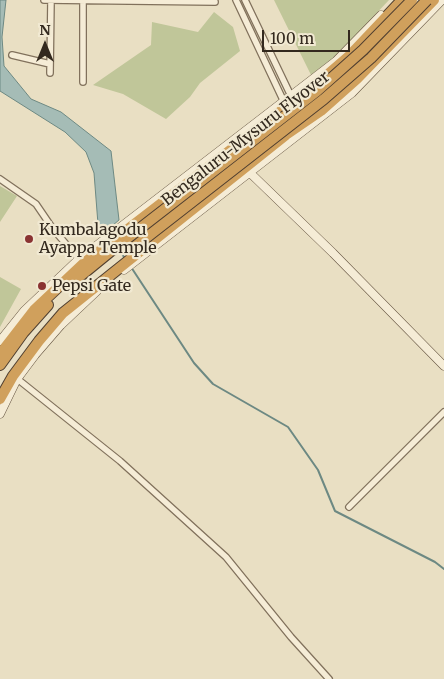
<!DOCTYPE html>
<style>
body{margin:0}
#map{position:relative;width:444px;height:679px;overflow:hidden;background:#e9dfc3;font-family:Merriweather,serif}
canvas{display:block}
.north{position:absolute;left:20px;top:20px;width:50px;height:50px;-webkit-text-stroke:4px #f1e9d2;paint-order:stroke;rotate:0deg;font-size:14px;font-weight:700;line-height:20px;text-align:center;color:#33291e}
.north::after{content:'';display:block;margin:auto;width:18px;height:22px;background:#33291e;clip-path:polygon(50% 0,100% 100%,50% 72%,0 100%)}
.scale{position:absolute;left:262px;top:30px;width:88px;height:22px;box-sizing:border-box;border:2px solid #33291e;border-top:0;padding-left:6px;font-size:15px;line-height:18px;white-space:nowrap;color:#33291e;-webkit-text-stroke:4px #f1e9d2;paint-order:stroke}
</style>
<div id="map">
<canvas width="444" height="679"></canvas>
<div class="north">N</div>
<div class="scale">100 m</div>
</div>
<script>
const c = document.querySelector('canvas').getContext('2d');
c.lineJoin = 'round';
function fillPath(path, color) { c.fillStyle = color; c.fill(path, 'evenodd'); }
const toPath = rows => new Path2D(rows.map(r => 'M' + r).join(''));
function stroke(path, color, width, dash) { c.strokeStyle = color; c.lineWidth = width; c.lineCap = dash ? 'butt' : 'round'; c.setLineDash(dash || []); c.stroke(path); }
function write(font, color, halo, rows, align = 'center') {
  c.font = font + ' Merriweather,serif'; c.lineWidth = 4.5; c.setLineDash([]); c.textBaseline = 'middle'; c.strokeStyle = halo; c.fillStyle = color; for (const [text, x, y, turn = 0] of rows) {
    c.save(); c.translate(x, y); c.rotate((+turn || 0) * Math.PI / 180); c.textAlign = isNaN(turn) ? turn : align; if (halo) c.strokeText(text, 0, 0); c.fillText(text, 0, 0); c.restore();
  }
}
fillPath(toPath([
 [274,0,389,0,335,57,311,75],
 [214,12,233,27,240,51,200,83,190,97,166,119,123,94,93,85,151,45,152,22,198,32],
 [0,186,17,196,0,222],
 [0,277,21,289,0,327]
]), '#c0c699');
const water = toPath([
 [0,0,6,0,2,37,4,66,31,99,61,112,111,151,119,220,99,237,94,173,86,152,65,132,0,91,0,0]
]);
fillPath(water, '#a5bcb6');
stroke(water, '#6d8983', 1);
stroke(toPath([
 [119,248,125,259],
 [131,267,194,363,213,384,288,427,318,470,335,511,435,562,444,569]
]), '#6d8983', 2);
const street = toPath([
 [44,0,215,2],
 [236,0,284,102],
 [245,0,291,96],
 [12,55,50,64],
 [50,73,51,0],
 [83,82,83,0],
 [0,179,36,204,53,229,79,259],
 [15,377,120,461,226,557,291,637,329,679],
 [349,507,444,412]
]);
const secondary = toPath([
 [231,152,245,168,333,253,444,366],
 [124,270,352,93,442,0],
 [0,341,24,311,79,259,336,61,381,15],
 [0,414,17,379,35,355,61,325,97,291]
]);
const highway = toPath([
 [73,282,122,242],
 [0,354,34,310,85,262,321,80,350,55,402,0],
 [0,365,23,333,48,305],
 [0,399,13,376,39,341,63,313,286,135,321,111,357,79,434,0]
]);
stroke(street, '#81715c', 8);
stroke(secondary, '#63523f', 9);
stroke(highway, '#503f30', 12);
stroke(street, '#f5ecd6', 5.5);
stroke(secondary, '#f5ecd6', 8);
stroke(highway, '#d0a05c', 10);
const highwayBridge = toPath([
 [125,240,317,91,363,50,412,0],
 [133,248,324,99,371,58,427,0]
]);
stroke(highwayBridge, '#503f30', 12, []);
stroke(highwayBridge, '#d0a05c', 10);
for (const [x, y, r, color] of [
 [29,239,5,"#8a3332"],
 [42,286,5,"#8a3332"]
]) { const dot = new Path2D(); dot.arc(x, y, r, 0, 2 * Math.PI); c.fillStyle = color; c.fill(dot); stroke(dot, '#f1e9d2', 2); }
write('16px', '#33291e', '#f1e9d2', [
 ["Bengaluru-Mysuru Flyover",246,139,-38]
]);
write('16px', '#33291e', '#f1e9d2', [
 ["Kumbalagodu",39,230],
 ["Ayappa Temple",39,248],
 ["Pepsi Gate",52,286]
], 'left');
</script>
